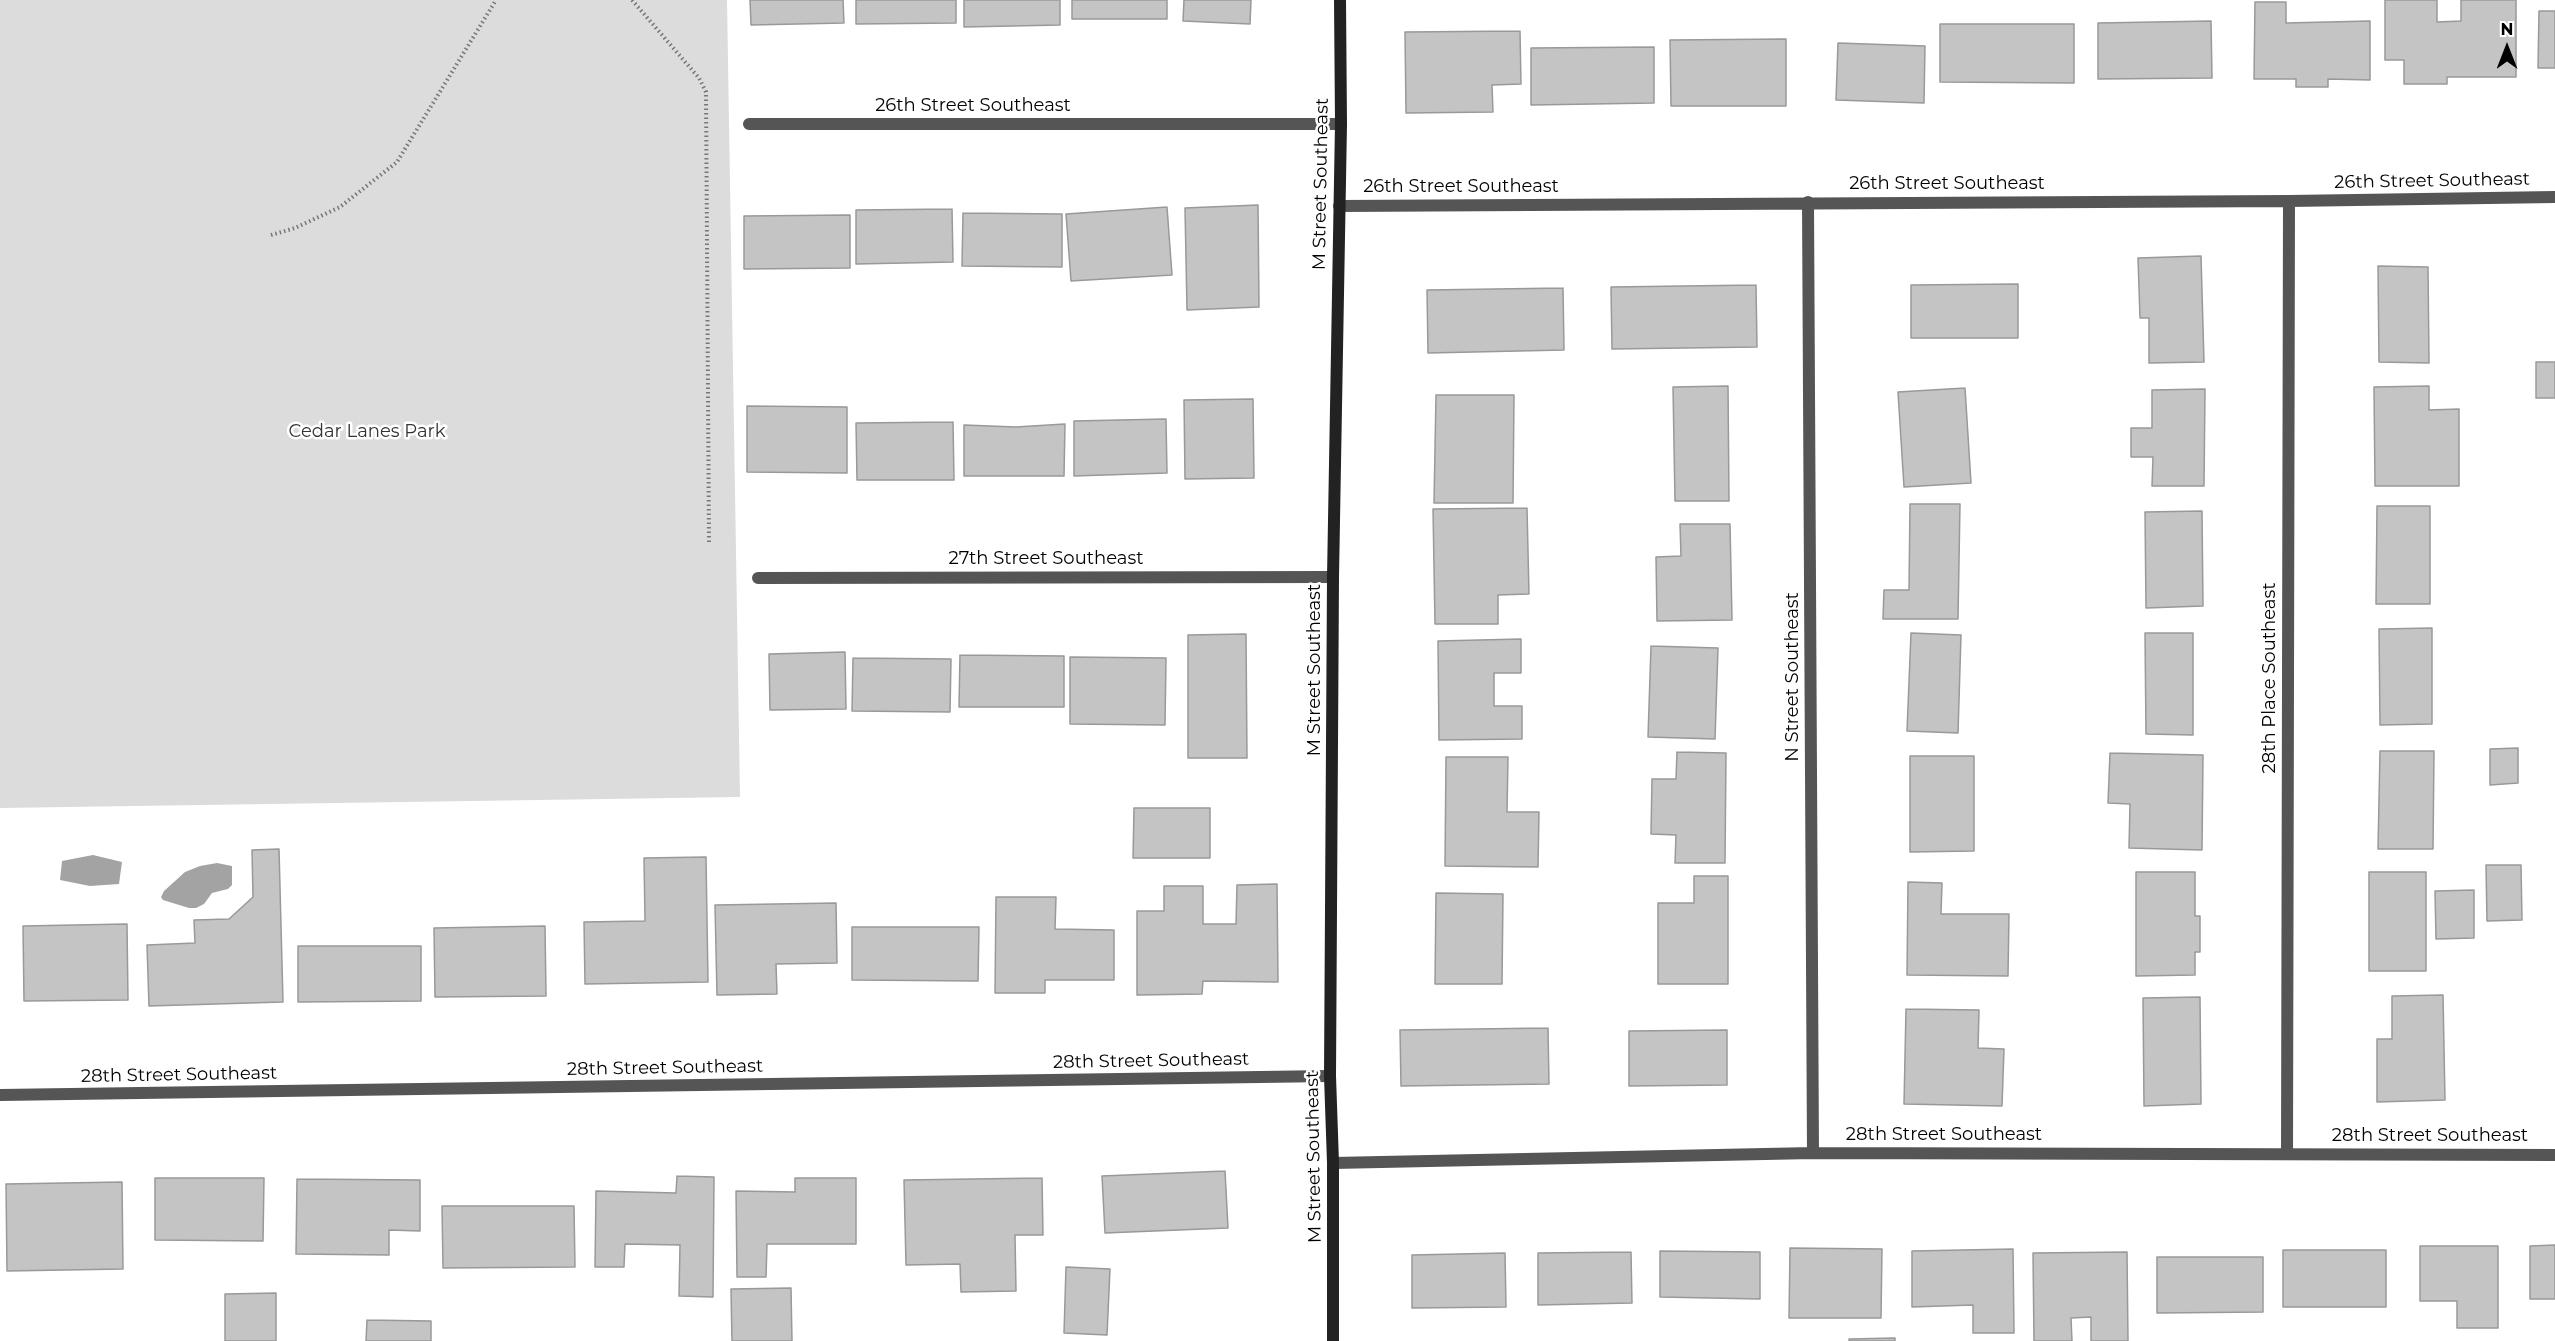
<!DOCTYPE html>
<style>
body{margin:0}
#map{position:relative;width:2555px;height:1341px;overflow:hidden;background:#fff;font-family:Montserrat,sans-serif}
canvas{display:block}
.north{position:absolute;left:2477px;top:18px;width:60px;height:60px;-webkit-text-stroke:4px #fff;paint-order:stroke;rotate:0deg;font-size:16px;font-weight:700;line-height:24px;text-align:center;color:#000}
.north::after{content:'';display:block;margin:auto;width:21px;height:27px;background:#000;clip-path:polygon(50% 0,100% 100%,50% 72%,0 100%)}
</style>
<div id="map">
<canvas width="2555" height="1341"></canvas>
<div class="north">N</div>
</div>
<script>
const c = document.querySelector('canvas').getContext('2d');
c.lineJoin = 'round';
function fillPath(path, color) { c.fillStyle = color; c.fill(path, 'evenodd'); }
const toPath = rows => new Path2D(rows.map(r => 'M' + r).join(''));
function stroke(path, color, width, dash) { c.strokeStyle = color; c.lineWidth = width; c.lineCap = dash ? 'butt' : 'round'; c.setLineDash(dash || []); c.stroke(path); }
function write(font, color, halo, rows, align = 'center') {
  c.font = font + ' Montserrat,sans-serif'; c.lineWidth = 5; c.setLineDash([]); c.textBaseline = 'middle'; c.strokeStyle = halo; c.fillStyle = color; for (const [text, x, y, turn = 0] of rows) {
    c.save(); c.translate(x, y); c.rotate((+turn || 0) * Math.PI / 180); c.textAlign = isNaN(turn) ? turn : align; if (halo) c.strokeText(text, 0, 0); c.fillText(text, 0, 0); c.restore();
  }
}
fillPath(toPath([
 [0,0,727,0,740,797,0,808]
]), '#dcdcdc');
fillPath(toPath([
 [93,855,122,862,119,884,90,886,60,880,62,861],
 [217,863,232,866,232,885,228,889,212,893,204,904,196,908,189,908,163,900,161,897,164,891,185,872,200,866]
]), '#a3a3a3');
const building = toPath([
 [750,0,843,0,844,23,751,25,750,0],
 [856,0,956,0,956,23,856,24,856,0],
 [964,0,1060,0,1060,25,964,27,964,0],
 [1072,0,1167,0,1167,19,1072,19,1072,0],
 [1184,0,1251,0,1250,24,1183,21,1184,0],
 [2385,0,2437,0,2437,22,2461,21,2461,0,2516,0,2516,77,2447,77,2447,84,2404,84,2404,60,2385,60,2385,0],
 [2255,2,2286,2,2286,23,2370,21,2370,80,2328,79,2328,87,2296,87,2296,79,2254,79,2255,2],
 [2539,11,2555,11,2555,68,2538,68,2539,11],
 [2211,21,2212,78,2098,79,2098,23,2211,21],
 [1940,24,2074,24,2074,83,1940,82,1940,24],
 [1520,31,1521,84,1492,85,1493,112,1406,113,1405,32,1520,31],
 [1786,39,1786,106,1671,106,1670,40,1786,39],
 [1838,43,1925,46,1924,103,1836,100,1838,43],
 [1654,47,1654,103,1531,105,1531,48,1654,47],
 [1258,205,1259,307,1187,310,1185,208,1258,205],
 [1167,207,1172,275,1071,281,1066,214,1167,207],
 [952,209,953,262,856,264,856,210,952,209],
 [963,213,1062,214,1062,267,962,266,963,213],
 [850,215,850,268,744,269,744,216,850,215],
 [2201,256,2204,362,2149,363,2149,318,2140,318,2138,258,2201,256],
 [2378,266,2428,267,2429,363,2379,362,2378,266],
 [2018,284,2018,338,1911,338,1911,285,2018,284],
 [1756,285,1757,347,1612,349,1611,287,1756,285],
 [1563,288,1564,350,1428,353,1427,290,1563,288],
 [2536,362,2555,362,2555,398,2536,398,2536,362],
 [1728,386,1729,501,1675,501,1673,387,1728,386],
 [2429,386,2429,410,2459,409,2459,486,2375,486,2374,387,2429,386],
 [1965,388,1971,483,1904,487,1898,392,1965,388],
 [2205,389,2204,486,2152,486,2153,457,2131,457,2131,428,2152,428,2152,390,2205,389],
 [1436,395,1514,395,1513,503,1434,503,1436,395],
 [1253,399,1254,478,1185,479,1184,400,1253,399],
 [747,406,847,407,847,473,747,472,747,406],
 [1166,419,1167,473,1074,476,1074,421,1166,419],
 [953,422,954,480,857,480,856,423,953,422],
 [1065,424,1064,476,964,476,964,425,1016,427,1065,424],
 [1910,504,1960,504,1958,619,1883,619,1884,590,1909,590,1910,504],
 [2377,506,2430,506,2430,604,2376,604,2377,506],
 [1527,508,1529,594,1498,595,1498,624,1435,624,1433,509,1527,508],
 [2202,511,2203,606,2146,608,2145,512,2202,511],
 [1680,524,1730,524,1732,620,1657,621,1656,557,1681,556,1680,524],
 [2432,628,2432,724,2380,725,2379,629,2432,628],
 [1911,633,1961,635,1958,733,1907,731,1911,633],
 [2145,633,2193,633,2193,735,2146,734,2145,633],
 [1246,634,1247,758,1188,758,1188,635,1246,634],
 [1521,639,1521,673,1494,673,1494,706,1522,706,1522,739,1439,740,1438,641,1521,639],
 [1651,646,1718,648,1715,739,1648,737,1651,646],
 [845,652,846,709,770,710,769,654,845,652],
 [960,655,1064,656,1064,707,959,707,960,655],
 [1070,657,1166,658,1165,725,1070,724,1070,657],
 [853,658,951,659,950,712,852,711,853,658],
 [2518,748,2518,783,2490,785,2490,749,2518,748],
 [2380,751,2434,751,2433,849,2378,849,2380,751],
 [1677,752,1726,753,1725,863,1675,863,1676,835,1651,834,1652,779,1676,779,1677,752],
 [2110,753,2203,755,2202,850,2129,848,2130,804,2108,803,2110,753],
 [1910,756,1974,756,1974,851,1910,852,1910,756],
 [1446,757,1508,757,1507,812,1539,812,1538,867,1445,866,1446,757],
 [1134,808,1210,808,1210,858,1133,858,1134,808],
 [279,849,283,1002,149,1006,147,945,195,943,194,920,229,919,253,897,252,850,279,849],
 [706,857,708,982,585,984,584,922,645,921,644,858,706,857],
 [2486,865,2521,865,2522,920,2487,921,2486,865],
 [2136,872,2195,872,2195,916,2200,916,2200,952,2195,952,2195,975,2136,976,2136,872],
 [2369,872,2426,872,2426,971,2369,971,2369,872],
 [1694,876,1728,876,1728,984,1658,984,1658,903,1694,903,1694,876],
 [1908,882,1942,883,1941,914,2009,914,2008,976,1907,975,1908,882],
 [1277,884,1278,982,1203,981,1202,994,1137,995,1137,911,1164,911,1164,886,1203,886,1203,924,1236,924,1237,885,1277,884],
 [2474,890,2474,938,2436,939,2435,891,2474,890],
 [1436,893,1503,894,1502,984,1435,984,1436,893],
 [996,897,1056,897,1055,929,1114,930,1114,980,1045,980,1045,993,995,993,996,897],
 [836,903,837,963,776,964,777,994,717,995,715,905,836,903],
 [127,924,128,1000,24,1001,23,926,127,924],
 [545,926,546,996,435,997,434,928,545,926],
 [852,927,979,927,978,981,852,980,852,927],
 [298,946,421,946,421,1001,298,1002,298,946],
 [2443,995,2445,1100,2377,1102,2377,1039,2392,1039,2392,996,2443,995],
 [2200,997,2201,1104,2144,1106,2143,998,2200,997],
 [1906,1009,1979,1010,1978,1048,2004,1049,2002,1106,1904,1104,1906,1009],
 [1548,1028,1549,1084,1401,1086,1400,1030,1548,1028],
 [1727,1030,1727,1085,1629,1086,1629,1031,1727,1030],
 [1225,1171,1228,1228,1105,1233,1102,1176,1225,1171],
 [677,1176,714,1177,713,1297,679,1296,680,1245,625,1244,624,1267,595,1267,596,1191,676,1193,677,1176],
 [155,1178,264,1178,263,1241,155,1240,155,1178],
 [795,1178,856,1178,856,1244,767,1244,766,1277,737,1277,736,1191,795,1192,795,1178],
 [1042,1178,1043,1235,1015,1235,1016,1291,961,1292,960,1264,906,1265,904,1180,1042,1178],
 [297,1179,420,1180,420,1231,389,1230,389,1255,296,1254,297,1179],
 [122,1182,123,1269,7,1271,6,1184,122,1182],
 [442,1206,574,1206,575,1267,443,1268,442,1206],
 [2555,1245,2555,1299,2530,1299,2530,1246,2555,1245],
 [2420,1246,2498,1246,2498,1328,2457,1328,2457,1301,2420,1301,2420,1246],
 [1790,1248,1882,1249,1881,1318,1789,1318,1790,1248],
 [2013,1249,2014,1333,1973,1333,1973,1305,1912,1307,1912,1251,2013,1249],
 [2283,1250,2386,1250,2386,1307,2283,1307,2283,1250],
 [1660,1251,1760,1252,1760,1299,1660,1297,1660,1251],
 [1631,1252,1632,1303,1538,1305,1538,1253,1631,1252],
 [2127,1252,2128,1341,2091,1341,2091,1317,2071,1318,2072,1341,2034,1341,2033,1253,2127,1252],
 [1505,1253,1506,1307,1412,1308,1412,1255,1505,1253],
 [2157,1257,2263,1257,2263,1312,2157,1313,2157,1257],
 [1066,1267,1110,1269,1107,1335,1064,1333,1066,1267],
 [791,1288,792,1341,732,1341,731,1289,791,1288],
 [276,1293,276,1341,225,1341,225,1294,276,1293],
 [367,1320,431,1321,431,1341,366,1341,367,1320],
 [1895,1338,1895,1341,1849,1341,1849,1339,1895,1338]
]);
fillPath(building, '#c4c4c4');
stroke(building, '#999', 1.5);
stroke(toPath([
 [632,0,699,78,706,92,709,543],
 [271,235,295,228,340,207,397,162,496,0]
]), '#777', 4, [1.5, 3]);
stroke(toPath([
 [749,124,1341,124],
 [1808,202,1813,1153],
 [1339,206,2289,201,2555,197],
 [758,578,1333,577],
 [0,1095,1330,1076],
 [2287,1154,2289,201],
 [1333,1163,1813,1153,2555,1155]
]), '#555', 12);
stroke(toPath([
 [1333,1341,1333,1163,1330,1076,1333,577,1341,124,1340,0]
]), '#222', 12);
write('18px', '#000', '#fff', [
 ["26th Street Southeast",973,106],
 ["26th Street Southeast",2432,181,-1],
 ["M Street Southeast",1321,184,-89],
 ["26th Street Southeast",1947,184],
 ["26th Street Southeast",1461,187],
 ["27th Street Southeast",1046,559],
 ["M Street Southeast",1315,670,-90],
 ["N Street Southeast",1793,677,-90],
 ["28th Place Southeast",2270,678,-90],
 ["28th Street Southeast",1151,1061,-1],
 ["28th Street Southeast",665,1068,-1],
 ["28th Street Southeast",179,1075,-1],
 ["28th Street Southeast",1944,1135],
 ["28th Street Southeast",2430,1136],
 ["M Street Southeast",1314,1157,-91]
]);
write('18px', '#333', '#fff', [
 ["Cedar Lanes Park",367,432]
]);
</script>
